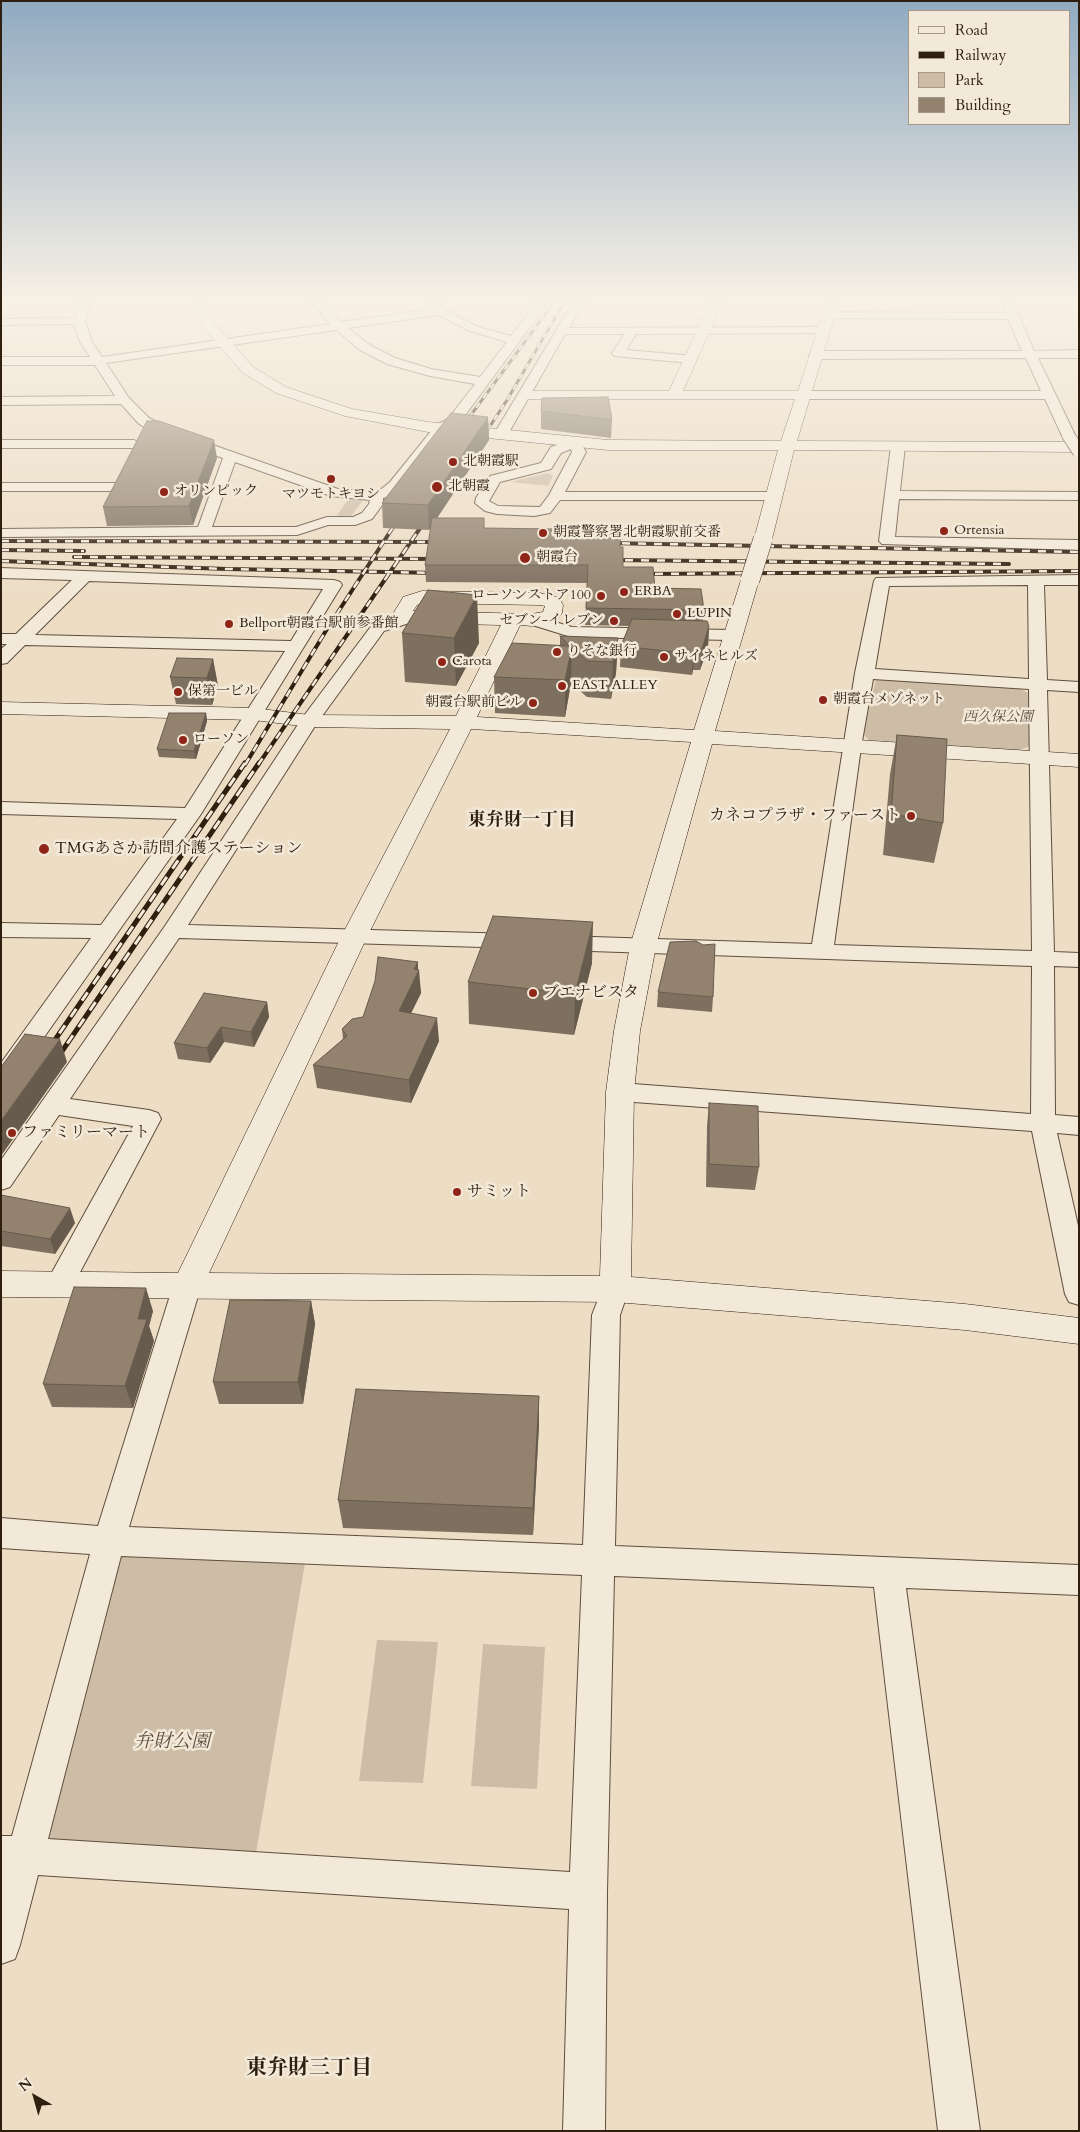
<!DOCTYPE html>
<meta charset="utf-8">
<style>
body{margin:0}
#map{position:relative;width:1080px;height:2132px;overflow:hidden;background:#edddc5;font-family:Cardo,serif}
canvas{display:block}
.frame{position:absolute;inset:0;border:2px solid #2f1f0f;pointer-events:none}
.legend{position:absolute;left:908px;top:10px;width:162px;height:115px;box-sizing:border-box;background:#f3e9d9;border:1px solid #a59888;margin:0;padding:6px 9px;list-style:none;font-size:15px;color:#2f1f0f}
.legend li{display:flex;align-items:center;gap:10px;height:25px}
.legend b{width:25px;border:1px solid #a59888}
.north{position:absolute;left:10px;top:2072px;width:50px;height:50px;-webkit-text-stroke:4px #f3e9d9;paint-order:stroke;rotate:322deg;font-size:14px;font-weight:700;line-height:20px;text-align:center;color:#2f1f0f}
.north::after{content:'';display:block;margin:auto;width:18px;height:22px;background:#2f1f0f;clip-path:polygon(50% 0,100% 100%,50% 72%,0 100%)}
</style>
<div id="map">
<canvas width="1080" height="2132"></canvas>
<div class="frame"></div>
<ul class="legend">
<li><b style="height:6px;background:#f3e9d9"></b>Road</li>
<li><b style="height:6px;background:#2f1f0f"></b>Railway</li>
<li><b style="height:14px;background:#cdbda6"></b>Park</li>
<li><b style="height:14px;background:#92826e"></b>Building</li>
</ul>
<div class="north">N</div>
</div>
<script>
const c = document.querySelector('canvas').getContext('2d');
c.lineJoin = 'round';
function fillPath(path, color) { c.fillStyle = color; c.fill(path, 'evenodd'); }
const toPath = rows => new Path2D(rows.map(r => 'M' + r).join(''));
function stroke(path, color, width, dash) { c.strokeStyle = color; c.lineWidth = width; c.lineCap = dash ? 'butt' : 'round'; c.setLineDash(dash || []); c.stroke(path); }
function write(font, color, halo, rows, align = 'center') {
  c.font = font + ' Cardo,"Noto Serif JP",serif'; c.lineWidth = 5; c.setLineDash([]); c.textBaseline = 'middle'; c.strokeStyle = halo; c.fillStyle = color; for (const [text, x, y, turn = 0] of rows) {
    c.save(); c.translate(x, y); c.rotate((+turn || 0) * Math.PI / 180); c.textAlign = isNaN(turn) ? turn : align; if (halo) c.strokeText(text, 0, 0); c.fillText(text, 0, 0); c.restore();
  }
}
fillPath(toPath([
 [548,473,553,476,548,486,510,482],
 [353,498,363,500,351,516,344,518,337,515,348,500],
 [876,679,1019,688,1030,694,1030,746,1019,750,869,740,863,734],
 [115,1554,305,1563,256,1853,41,1841],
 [377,1640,438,1642,423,1783,359,1781],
 [483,1644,545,1647,537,1789,471,1786]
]), '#cdbda6');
const street = toPath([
 [81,301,92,301,85,321,92,342,102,357,330,324,311,301,322,301,341,322,432,309,425,301,437,301,444,309,478,327,511,336,538,301,549,301,458,425,446,431,400,488,390,496,383,498,383,504,372,519,355,525,328,525,297,535,1,537,1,529,198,527,223,458,163,437,139,424,121,404,1,405,1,397,115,396,95,365,1,365,1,357,90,357,80,342,74,324,1,325,1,319,75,318,81,301],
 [438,315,470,331,507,342,480,377,431,369,395,358,368,344,348,328,438,315],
 [336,330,360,350,387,364,430,376,475,384,448,419,436,425,390,482,380,490,374,492,338,489,173,431,149,418,129,398,106,363,336,330],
 [235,462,331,496,370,500,369,504,362,513,353,517,327,517,296,527,212,527,235,462],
 [574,301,585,301,569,328,823,327,829,330,823,333,636,334,626,350,695,356,697,359,695,362,691,363,614,356,612,353,625,334,565,334,508,434,506,437,496,437,494,434,574,301],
 [1002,301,1013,302,1034,351,1079,350,1079,358,1038,358,1075,435,1073,438,1063,438,1045,399,803,399,797,395,803,391,1041,391,1026,358,815,359,809,355,815,351,1022,351,1008,319,828,318,822,315,828,312,1005,313,1002,301],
 [574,439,579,440,586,452,565,492,775,492,780,493,782,496,780,499,775,500,560,500,550,513,534,516,497,514,485,511,475,503,476,498,490,476,541,463,551,447,574,439],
 [571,449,572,452,549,495,540,507,498,506,489,501,500,482,551,469,561,453,571,449],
 [1,440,134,440,141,444,134,448,1,448,1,440],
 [898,442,905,446,900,491,1079,492,1079,500,899,499,895,537,1079,540,1079,550,882,544,879,541,891,446,898,442],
 [1,483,116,483,121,484,123,487,121,490,116,491,1,491,1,483],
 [1,568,334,580,340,582,342,585,201,814,9,1087,1,1089,1,1063,91,938,1,937,1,923,101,925,177,819,1,814,1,802,185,808,285,651,25,645,7,663,1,664,1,649,7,644,1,644,1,634,16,634,72,580,1,578,1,568],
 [89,581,323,589,291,641,35,635,89,581],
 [1079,575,1079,585,1044,585,1047,680,1079,682,1079,692,1047,690,1054,952,1079,953,1079,967,1054,966,1055,1115,1079,1117,1079,1135,1057,1133,1079,1230,1079,1305,1069,1302,1065,1294,1032,1131,620,1101,611,1098,608,1092,611,1086,620,1083,1031,1114,1032,966,562,950,554,948,551,943,554,938,562,936,812,944,855,673,874,581,876,578,1079,575],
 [1028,585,1029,679,875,669,889,586,1028,585],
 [873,679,1029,689,1032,951,834,945,861,747,873,679],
 [413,612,419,614,421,617,419,620,384,631,317,723,188,925,516,934,524,936,527,941,524,946,516,948,179,938,70,1099,149,1110,158,1113,161,1119,69,1293,59,1296,49,1293,45,1285,133,1126,59,1115,10,1187,1,1190,1,1160,165,926,303,717,372,625,413,612],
 [532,615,572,627,732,630,738,631,740,635,738,639,732,640,571,637,526,623,524,620,526,617,532,615],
 [187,1275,197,1278,201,1286,129,1527,583,1545,592,1315,605,1281,615,1278,625,1281,629,1289,620,1315,615,1546,1079,1565,1079,1595,906,1588,980,2131,938,2131,874,1587,614,1576,607,1892,605,2131,563,2131,569,1909,38,1875,20,1945,15,1959,1,1964,1,1836,12,1836,90,1554,1,1548,1,1518,98,1526,173,1286,177,1278,187,1275],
 [121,1556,582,1575,570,1872,48,1839,121,1556]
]);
const secondary = toPath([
 [195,301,207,301,207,310,216,325,253,367,286,387,352,409,428,422,608,440,781,441,795,399,525,399,520,398,518,395,520,392,525,391,669,391,711,301,723,301,683,391,798,391,827,301,839,301,797,441,1079,442,1079,452,794,450,772,539,769,543,763,544,757,543,754,539,778,450,608,450,428,432,345,416,276,393,243,373,203,327,195,310,195,301],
 [750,575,756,576,759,580,715,731,1079,754,1079,767,712,744,656,946,640,1031,634,1092,631,1277,965,1304,1079,1318,1079,1344,965,1330,615,1302,1,1297,1,1271,178,1273,341,937,450,729,309,727,254,720,1,714,1,702,254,708,309,715,456,716,501,625,413,623,397,618,394,612,401,601,403,597,422,591,540,593,559,598,563,605,562,613,556,621,532,626,520,625,477,717,694,730,741,580,744,576,750,575],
 [424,603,540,605,545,606,543,612,532,614,413,611,417,605,424,603],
 [471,729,691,742,630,946,614,1031,606,1092,600,1276,209,1273,367,937,471,729]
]);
stroke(street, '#5e4e3c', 2);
stroke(secondary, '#2f1f0f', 1);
fillPath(street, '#f3e9d9');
fillPath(secondary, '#f3e9d9');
const railFar2 = toPath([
 [462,427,555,301],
 [481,440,507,400,565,301]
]);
const railFar1 = toPath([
 [1,541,441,542],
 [606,543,1079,552],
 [1,550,84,551],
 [74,557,439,559],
 [609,560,1009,564],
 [1,561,227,569,439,573],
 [639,574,1079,571],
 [245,765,327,629,399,518],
 [258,765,427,518]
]);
const rail = toPath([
 [48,1050,245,763],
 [56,1060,259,763]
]);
stroke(railFar2, '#2f1f0f', 3);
stroke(railFar1, '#2f1f0f', 4);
stroke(rail, '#2f1f0f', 5);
stroke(railFar2, '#f3e9d9', 2, [6]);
stroke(railFar1, '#f3e9d9', 2.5, [8]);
stroke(rail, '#f3e9d9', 3, [10]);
const streetBridge = toPath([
 [1068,435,1079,452]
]);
const secondaryBridge = toPath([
 [750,580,763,539]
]);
stroke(streetBridge, '#5e4e3c', 14, []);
stroke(secondaryBridge, '#2f1f0f', 20, []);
stroke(streetBridge, '#f3e9d9', 12);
stroke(secondaryBridge, '#f3e9d9', 19);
fillPath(toPath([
 [541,411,612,420,611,438,541,429],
 [488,417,489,440,437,518,485,528,620,547,623,567,655,588,704,610,703,621,709,626,708,647,700,670,693,670,692,675,620,667,621,646,629,626,585,625,587,583,426,582,425,565,431,527,429,530,383,528,382,503],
 [217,458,193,525,107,526,103,507],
 [428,590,479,643,456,686,405,682,402,633],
 [560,636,618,638,616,673,611,699,587,697,571,683,565,717,495,713,494,677,560,645],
 [213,659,218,686,212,705,176,704,170,677],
 [206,713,207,721,196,759,159,757,157,749],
 [897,735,943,823,934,863,883,855,890,774],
 [592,963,574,1035,469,1024,468,982],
 [418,970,421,993,411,1013,439,1041,411,1103,317,1088,313,1065,343,1039,342,1029,363,1017],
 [658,992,713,997,712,1012,657,1007],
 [267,1002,269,1017,254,1047,224,1042,210,1063,178,1059,174,1043],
 [709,1103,759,1167,755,1190,706,1187,707,1126],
 [1,1195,75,1223,55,1254,1,1246],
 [311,1301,315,1324,303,1404,219,1404,213,1382],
 [153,1311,149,1326,154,1341,133,1408,52,1407,43,1384],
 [539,1396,539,1425,533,1535,343,1528,338,1500]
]), '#7e705f');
fillPath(toPath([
 [488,417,489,440,429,530,428,505],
 [214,440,217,458,193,525,189,506],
 [477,595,479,643,456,686,454,638],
 [709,626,708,647,700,670,702,649],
 [618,638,616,673,611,699,613,662],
 [572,647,571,683,565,717,565,680],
 [695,649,693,670,692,675,693,654],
 [213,659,218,686,212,705,207,678],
 [206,713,207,721,196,759,194,751],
 [593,922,592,963,574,1035,575,994],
 [418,962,418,972,419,970,421,993,401,1034,399,1011,414,969],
 [267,1002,269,1017,254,1047,251,1032],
 [437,1018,439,1041,411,1103,409,1080],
 [221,1027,224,1042,210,1063,207,1048],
 [60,1039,67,1062,1,1156,1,1121],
 [70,1208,75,1223,55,1254,50,1239],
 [146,1288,153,1311,149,1326,154,1341,133,1408,125,1386,138,1319],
 [311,1301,315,1324,303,1404,298,1382],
 [539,1396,539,1425,533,1535,533,1508]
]), '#665b4d');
const building = toPath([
 [608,397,612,420,541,411,542,398,608,397],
 [451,413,488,417,428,505,382,503,451,413],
 [147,421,159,421,214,440,189,506,103,507,147,421],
 [432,518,484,518,484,528,621,530,620,547,623,547,623,567,653,567,655,588,701,589,704,610,586,608,588,565,425,565,432,518],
 [428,590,477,595,454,638,402,633,428,590],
 [632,619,707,621,709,626,702,649,695,649,693,654,621,646,632,619],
 [560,636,618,638,613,662,587,661,572,647,565,680,494,677,512,643,570,646,560,636],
 [177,658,213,659,207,678,170,677,177,658],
 [169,713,206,713,194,751,157,749,169,713],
 [897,735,947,739,943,823,891,814,897,735],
 [493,916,593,922,575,994,468,982,493,916],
 [696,941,703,945,715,944,713,997,658,992,670,942,696,941],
 [378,957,418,962,414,969,419,970,399,1011,437,1018,409,1080,313,1065,347,1036,342,1029,352,1019,363,1017,375,981,378,957],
 [204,993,267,1002,251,1032,221,1027,207,1048,174,1043,204,993],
 [25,1034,60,1039,1,1121,1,1067,25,1034],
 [709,1103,758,1106,759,1167,709,1164,709,1103],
 [1,1195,70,1208,50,1239,1,1231,1,1195],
 [74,1287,146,1288,138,1319,147,1319,125,1386,43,1384,74,1287],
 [230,1300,311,1301,298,1382,213,1382,230,1300],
 [356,1389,539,1396,533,1508,338,1500,356,1389]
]);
fillPath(building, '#92826e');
stroke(building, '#665b4d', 1);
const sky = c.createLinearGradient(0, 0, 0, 599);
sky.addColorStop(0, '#90aac1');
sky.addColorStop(0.5, '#f7f0e5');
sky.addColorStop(1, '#f7f0e500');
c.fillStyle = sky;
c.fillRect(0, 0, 1080, 599);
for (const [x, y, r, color] of [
 [453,462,5,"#8f2418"],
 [331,479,5,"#8f2418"],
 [437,487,6,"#8f2418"],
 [164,492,5,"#8f2418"],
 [944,531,5,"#8f2418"],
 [543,533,5,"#8f2418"],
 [525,558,6,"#8f2418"],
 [624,592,5,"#8f2418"],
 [601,596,5,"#8f2418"],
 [677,614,5,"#8f2418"],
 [614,621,5,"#8f2418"],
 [229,624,5,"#8f2418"],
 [557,652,5,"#8f2418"],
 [664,657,5,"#8f2418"],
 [442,662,5,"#8f2418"],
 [562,686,5,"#8f2418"],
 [178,692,5,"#8f2418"],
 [823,700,5,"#8f2418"],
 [533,703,5,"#8f2418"],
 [183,740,5,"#8f2418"],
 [911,816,5,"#8f2418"],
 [44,849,6,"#8f2418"],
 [533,993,5,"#8f2418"],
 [12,1133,5,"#8f2418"],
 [457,1192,5,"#8f2418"]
]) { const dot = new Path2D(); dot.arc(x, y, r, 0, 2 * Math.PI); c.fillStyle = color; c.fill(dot); stroke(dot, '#f3e9d9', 2); }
write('14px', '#2f1f0f', '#f3e9d9', [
 ["北朝霞駅",463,462],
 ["北朝霞",448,487],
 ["オリンピック",174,492],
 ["マツモトキヨシ",331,495,"center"],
 ["Ortensia",954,531],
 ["朝霞警察署北朝霞駅前交番",553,533],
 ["朝霞台",536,558],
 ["ERBA",634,592],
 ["ローソンストア100",591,596,"right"],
 ["LUPIN",687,614],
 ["セブン-イレブン",604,621,"right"],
 ["Bellport朝霞台駅前参番館",239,624],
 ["りそな銀行",567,652],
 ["サイネヒルズ",674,657],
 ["Carota",452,662],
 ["EAST ALLEY",572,686],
 ["保第一ビル",188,692],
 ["朝霞台メゾネット",833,700],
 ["朝霞台駅前ビル",523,703,"right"],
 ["ローソン",193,740]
], 'left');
write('italic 14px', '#5e4e3c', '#f3e9d9', [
 ["西久保公園",998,718]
]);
write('16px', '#2f1f0f', '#f3e9d9', [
 ["カネコプラザ・ファースト",901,816,"right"],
 ["TMGあさか訪問介護ステーション",55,849],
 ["ブエナビスタ",543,993],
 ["ファミリーマート",22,1133],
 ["サミット",467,1192]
], 'left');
write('bold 18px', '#2f1f0f', '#f3e9d9', [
 ["東弁財一丁目",522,821]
]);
write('italic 19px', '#5e4e3c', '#f3e9d9', [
 ["弁財公園",172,1743]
]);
write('bold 21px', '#2f1f0f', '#f3e9d9', [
 ["東弁財三丁目",309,2069]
]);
</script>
